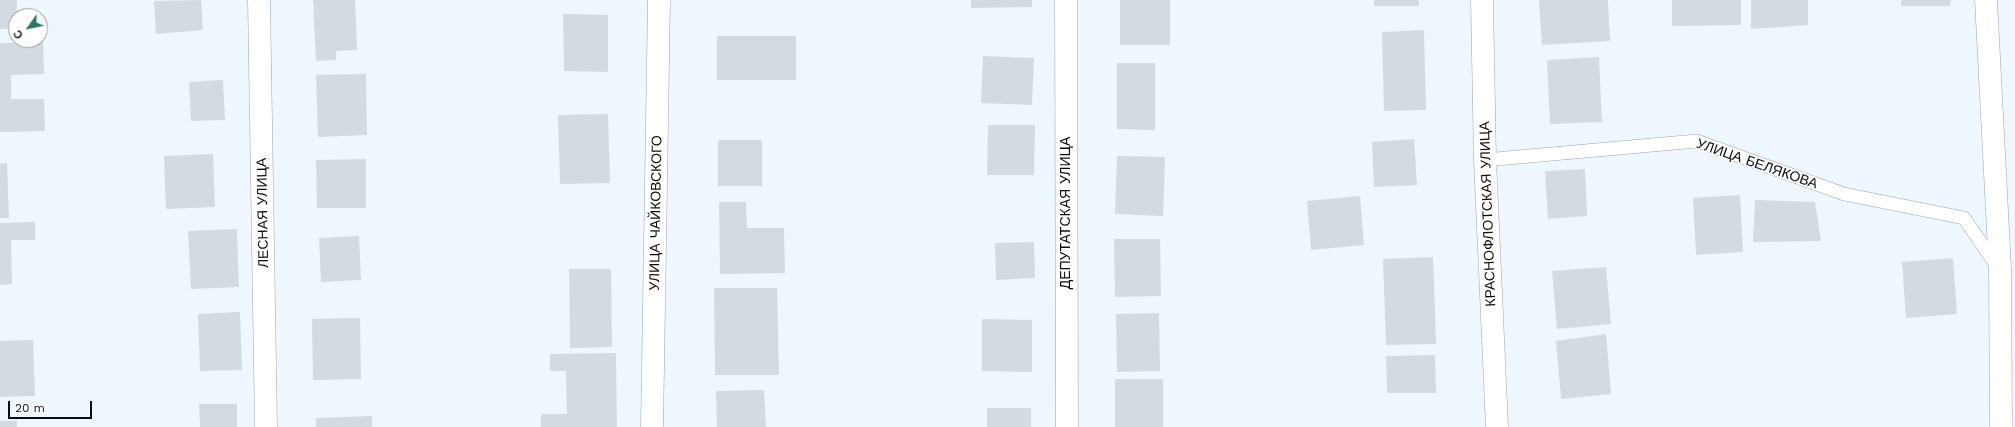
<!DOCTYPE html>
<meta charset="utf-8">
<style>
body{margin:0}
#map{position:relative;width:2015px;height:427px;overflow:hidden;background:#eef7fe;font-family:"Work Sans",sans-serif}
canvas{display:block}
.north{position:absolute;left:8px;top:8px;width:40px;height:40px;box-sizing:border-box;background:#fff;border:1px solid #9d9e9f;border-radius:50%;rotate:237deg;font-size:11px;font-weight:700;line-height:16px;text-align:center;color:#0a0d0f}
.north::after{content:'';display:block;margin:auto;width:14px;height:18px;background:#2c736a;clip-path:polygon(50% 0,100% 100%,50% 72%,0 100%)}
.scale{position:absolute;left:8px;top:401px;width:84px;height:18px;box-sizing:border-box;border:2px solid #0a0d0f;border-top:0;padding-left:5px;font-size:12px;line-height:14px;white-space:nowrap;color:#0a0d0f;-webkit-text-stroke:3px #fff;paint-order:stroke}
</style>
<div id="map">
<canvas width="2015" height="427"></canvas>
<div class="north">С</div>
<div class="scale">20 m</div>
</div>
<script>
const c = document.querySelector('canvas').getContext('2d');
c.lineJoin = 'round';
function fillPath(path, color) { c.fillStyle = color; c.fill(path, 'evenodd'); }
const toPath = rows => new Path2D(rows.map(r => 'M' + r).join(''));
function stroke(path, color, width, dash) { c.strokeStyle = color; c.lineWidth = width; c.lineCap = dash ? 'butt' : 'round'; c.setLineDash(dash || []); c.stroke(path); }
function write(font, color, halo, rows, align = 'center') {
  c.font = font + ' "Work Sans",sans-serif'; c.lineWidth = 3; c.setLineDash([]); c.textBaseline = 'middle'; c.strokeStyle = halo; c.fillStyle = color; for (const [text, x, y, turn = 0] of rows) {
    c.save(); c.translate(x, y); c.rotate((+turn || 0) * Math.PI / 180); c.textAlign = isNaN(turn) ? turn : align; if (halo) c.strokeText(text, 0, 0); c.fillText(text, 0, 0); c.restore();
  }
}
fillPath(toPath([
 [0,0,17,0,16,29,0,29],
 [201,0,203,30,156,34,154,1],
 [313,0,355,0,357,50,336,51,336,60,316,61],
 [971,0,1032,0,1032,7,971,8],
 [1120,0,1170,0,1170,45,1120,45],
 [1374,0,1419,0,1419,6,1374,6],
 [1539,0,1608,0,1610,41,1542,45],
 [1672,0,1741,0,1741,25,1672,26],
 [1751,0,1808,0,1808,25,1751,29],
 [1901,0,1951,0,1950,6,1901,6],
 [563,14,608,15,608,72,564,71],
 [1424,30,1426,110,1384,111,1382,32],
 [717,36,796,36,796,80,717,80],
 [43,42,44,74,11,75,11,99,44,99,45,131,0,132,0,43],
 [983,56,1034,58,1032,105,981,103],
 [1599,57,1602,122,1550,124,1547,60],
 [1117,63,1155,63,1155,130,1117,129],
 [366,74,367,135,318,137,316,75],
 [223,80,225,120,191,121,189,82],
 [608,114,610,183,560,184,558,115],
 [988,125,1035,125,1034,175,987,175],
 [1414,139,1417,185,1374,187,1372,142],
 [718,140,762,140,762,186,718,186],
 [213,154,215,207,166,209,164,156],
 [1117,156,1165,157,1163,216,1115,214],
 [366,159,366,208,317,208,316,160],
 [7,163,9,218,0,218,0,164],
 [1585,169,1587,216,1548,219,1545,171],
 [1740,195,1743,252,1696,255,1693,198],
 [1360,196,1364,245,1311,250,1307,201],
 [1755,200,1815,202,1821,241,1753,242],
 [719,202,746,202,747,228,784,228,785,273,720,274],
 [35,222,35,240,11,240,12,284,0,285,0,223],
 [237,229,239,287,191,289,188,231],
 [359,236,361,280,321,282,319,238],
 [1114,239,1160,239,1161,296,1115,297],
 [1034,242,1035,278,996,280,995,243],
 [1433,257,1436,344,1386,345,1383,259],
 [1953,258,1957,314,1906,318,1902,262],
 [1606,267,1611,324,1557,329,1552,271],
 [569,269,611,269,612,347,570,348],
 [714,288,777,288,779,375,715,375],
 [240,312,242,370,200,371,198,314],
 [1159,313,1160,371,1117,372,1116,314],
 [360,318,361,379,313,380,312,319],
 [982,319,1032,320,1032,372,982,371],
 [1606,334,1611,394,1561,399,1556,341],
 [33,340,35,396,0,397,0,341],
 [616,353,617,427,541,427,541,414,567,414,566,371,550,371,550,354],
 [1435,355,1436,393,1387,393,1386,356],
 [1115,379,1163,379,1163,427,1115,427],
 [764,390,766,427,717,427,716,391],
 [199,404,237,404,237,427,200,427],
 [987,408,1031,408,1031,427,987,427],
 [372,416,372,427,316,427,316,418],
 [0,421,17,421,17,427,0,427]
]), '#d3dbe2');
const lane = toPath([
 [1485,160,1697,141,1844,194,1964,218,1997,266]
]);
const street = toPath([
 [259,0,266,427],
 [1066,0,1067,427],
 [1986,0,2000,269,2001,427],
 [652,427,659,0]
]);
const secondary = toPath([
 [1482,0,1485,160,1497,427]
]);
stroke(lane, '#9ba4aa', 14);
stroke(street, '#9ba4aa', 23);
stroke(secondary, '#9ba4aa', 23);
stroke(lane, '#fff', 13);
stroke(street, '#fff', 22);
stroke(secondary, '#fff', 22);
write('14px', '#0a0d0f', '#fff', [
 ["УЛИЦА БЕЛЯКОВА",1757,164,19],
 ["ЛЕСНАЯ УЛИЦА",263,213,-91],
 ["УЛИЦА ЧАЙКОВСКОГО",656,213,-89],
 ["ДЕПУТАТСКАЯ УЛИЦА",1066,213,-90],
 ["КРАСНОФЛОТСКАЯ УЛИЦА",1488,214,-92]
]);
</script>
